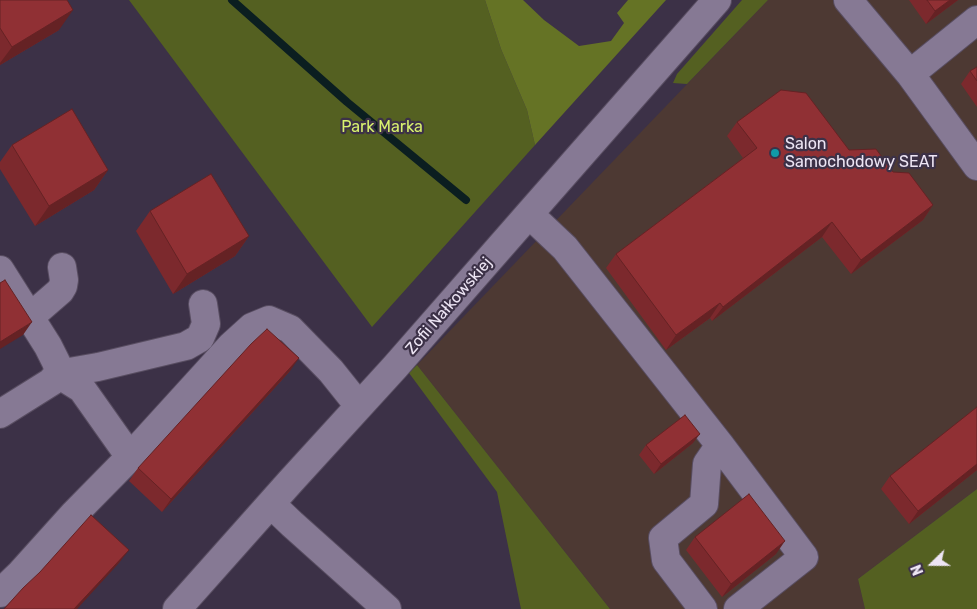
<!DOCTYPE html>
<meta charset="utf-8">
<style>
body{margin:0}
#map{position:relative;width:977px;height:609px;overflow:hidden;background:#3c3147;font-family:Rubik,sans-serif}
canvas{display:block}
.north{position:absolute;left:907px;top:539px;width:50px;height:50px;-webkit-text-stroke:4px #3c3147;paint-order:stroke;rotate:248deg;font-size:14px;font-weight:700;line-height:20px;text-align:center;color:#ede5f4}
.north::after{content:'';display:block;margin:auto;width:18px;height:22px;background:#ede5f4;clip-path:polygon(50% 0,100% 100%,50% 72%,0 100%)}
</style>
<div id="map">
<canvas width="977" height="609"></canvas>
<div class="north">N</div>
</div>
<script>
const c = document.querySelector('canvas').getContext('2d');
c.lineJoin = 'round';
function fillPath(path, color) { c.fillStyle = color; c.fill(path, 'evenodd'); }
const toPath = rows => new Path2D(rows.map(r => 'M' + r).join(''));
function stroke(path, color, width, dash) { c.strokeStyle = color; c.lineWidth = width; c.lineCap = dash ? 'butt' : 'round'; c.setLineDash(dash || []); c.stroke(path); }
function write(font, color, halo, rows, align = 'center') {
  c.font = font + ' Rubik,sans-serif'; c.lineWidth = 4.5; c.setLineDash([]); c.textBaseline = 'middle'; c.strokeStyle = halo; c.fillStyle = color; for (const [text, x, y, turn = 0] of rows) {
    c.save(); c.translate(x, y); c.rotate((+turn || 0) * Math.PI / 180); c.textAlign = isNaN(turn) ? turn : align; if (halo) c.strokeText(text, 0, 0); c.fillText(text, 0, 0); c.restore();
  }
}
fillPath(toPath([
 [768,0,977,0,977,489,858,579,865,609,610,609,417,365]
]), '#4d3933');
fillPath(toPath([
 [129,0,485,0,501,49,527,110,535,145,372,327],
 [742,0,768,0,687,84,673,83,677,74],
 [417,365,610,609,521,609,497,492,409,373],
 [977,489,977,609,865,609,858,579]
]), '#546021');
fillPath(toPath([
 [485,0,523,0,544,20,579,46,611,41,624,23,617,13,628,0,666,0,535,145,527,110,501,49]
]), '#657325');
stroke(toPath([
 [232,0,347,102,466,200]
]), '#0b1e20', 8);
const minor = toPath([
 [848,0,910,74,977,166],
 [910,74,977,20],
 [529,214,565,248,720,445,804,557,738,609],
 [0,270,48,346,56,362,58,368,58,374,51,382,0,414],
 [30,317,60,291,63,286,64,280,62,267],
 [58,374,82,389,130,457,231,346,252,327,269,320,290,329,331,371,359,406],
 [58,374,98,367,186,346,200,338,206,324,203,304],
 [271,504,292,524,387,609],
 [0,593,19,575,73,515,130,457],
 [177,609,290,482,395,367,529,214,717,0],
 [703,609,666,560,663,538,704,504,707,464,720,445]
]);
stroke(minor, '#584d61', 30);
stroke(minor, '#867994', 28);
fillPath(toPath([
 [0,0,59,30,0,65],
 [909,0,958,0,926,24],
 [977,67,977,107,961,84,970,71],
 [737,122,849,150,893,172,933,205,923,220,851,274,822,237,712,321,710,318,666,350,606,268,616,254,743,158,727,136],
 [12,145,108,170,94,190,35,226,0,169,0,162],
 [150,211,249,236,235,256,173,294,136,231],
 [290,371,162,512,129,481,138,468],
 [693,443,654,474,639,455,646,445],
 [977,470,909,524,881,489,890,476],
 [695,537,776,554,722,597,686,550]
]), '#7c292d');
fillPath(toPath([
 [950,0,958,0,926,24,935,11],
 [73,10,59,30,0,65,0,63,12,47],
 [108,170,94,190,35,226,49,206],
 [933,205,923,220,851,274,861,260],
 [832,222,822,237,712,321,723,307],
 [249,236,235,256,173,294,187,274],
 [720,303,710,318,666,350,676,335],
 [32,322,23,335,0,349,0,342],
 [299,358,290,371,162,512,171,499],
 [700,434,693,443,654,474,661,464],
 [977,464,977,470,909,524,918,511],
 [785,541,776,554,722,597,731,584],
 [129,550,119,563,77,609,74,609]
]), '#652224');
const building = toPath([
 [0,0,67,0,73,10,12,47,0,28,0,0],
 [927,0,950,0,935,11,927,0],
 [977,67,977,81,970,71,977,67],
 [781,90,806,93,849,150,876,149,893,172,909,173,933,205,861,260,832,222,723,307,720,303,676,335,616,254,757,148,737,122,781,90],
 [72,109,108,170,49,206,12,145,72,109],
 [211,174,249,236,187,274,150,211,211,174],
 [5,280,32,322,0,342,0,283,5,280],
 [267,329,299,358,171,499,138,468,251,344,267,329],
 [977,407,977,464,918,511,890,476,977,407],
 [685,415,700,434,661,464,646,445,685,415],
 [749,494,785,541,731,584,695,537,749,494],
 [91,515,129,550,74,609,4,609,23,588,40,572,91,515]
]);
fillPath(building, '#903034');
stroke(building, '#652224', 1);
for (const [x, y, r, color] of [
 [775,153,5,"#0f9aa8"]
]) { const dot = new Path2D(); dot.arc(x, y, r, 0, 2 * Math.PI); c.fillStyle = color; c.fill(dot); stroke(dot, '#3c3147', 2); }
write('16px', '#d8f16e', '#3c3147', [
 ["Park Marka",382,127]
]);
write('16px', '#ede5f4', '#3c3147', [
 ["Salon",785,144],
 ["Samochodowy SEAT",785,162]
], 'left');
write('16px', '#ede5f4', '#3c3147', [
 ["Zofii Nałkowskiej",449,306,-49]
]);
</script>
